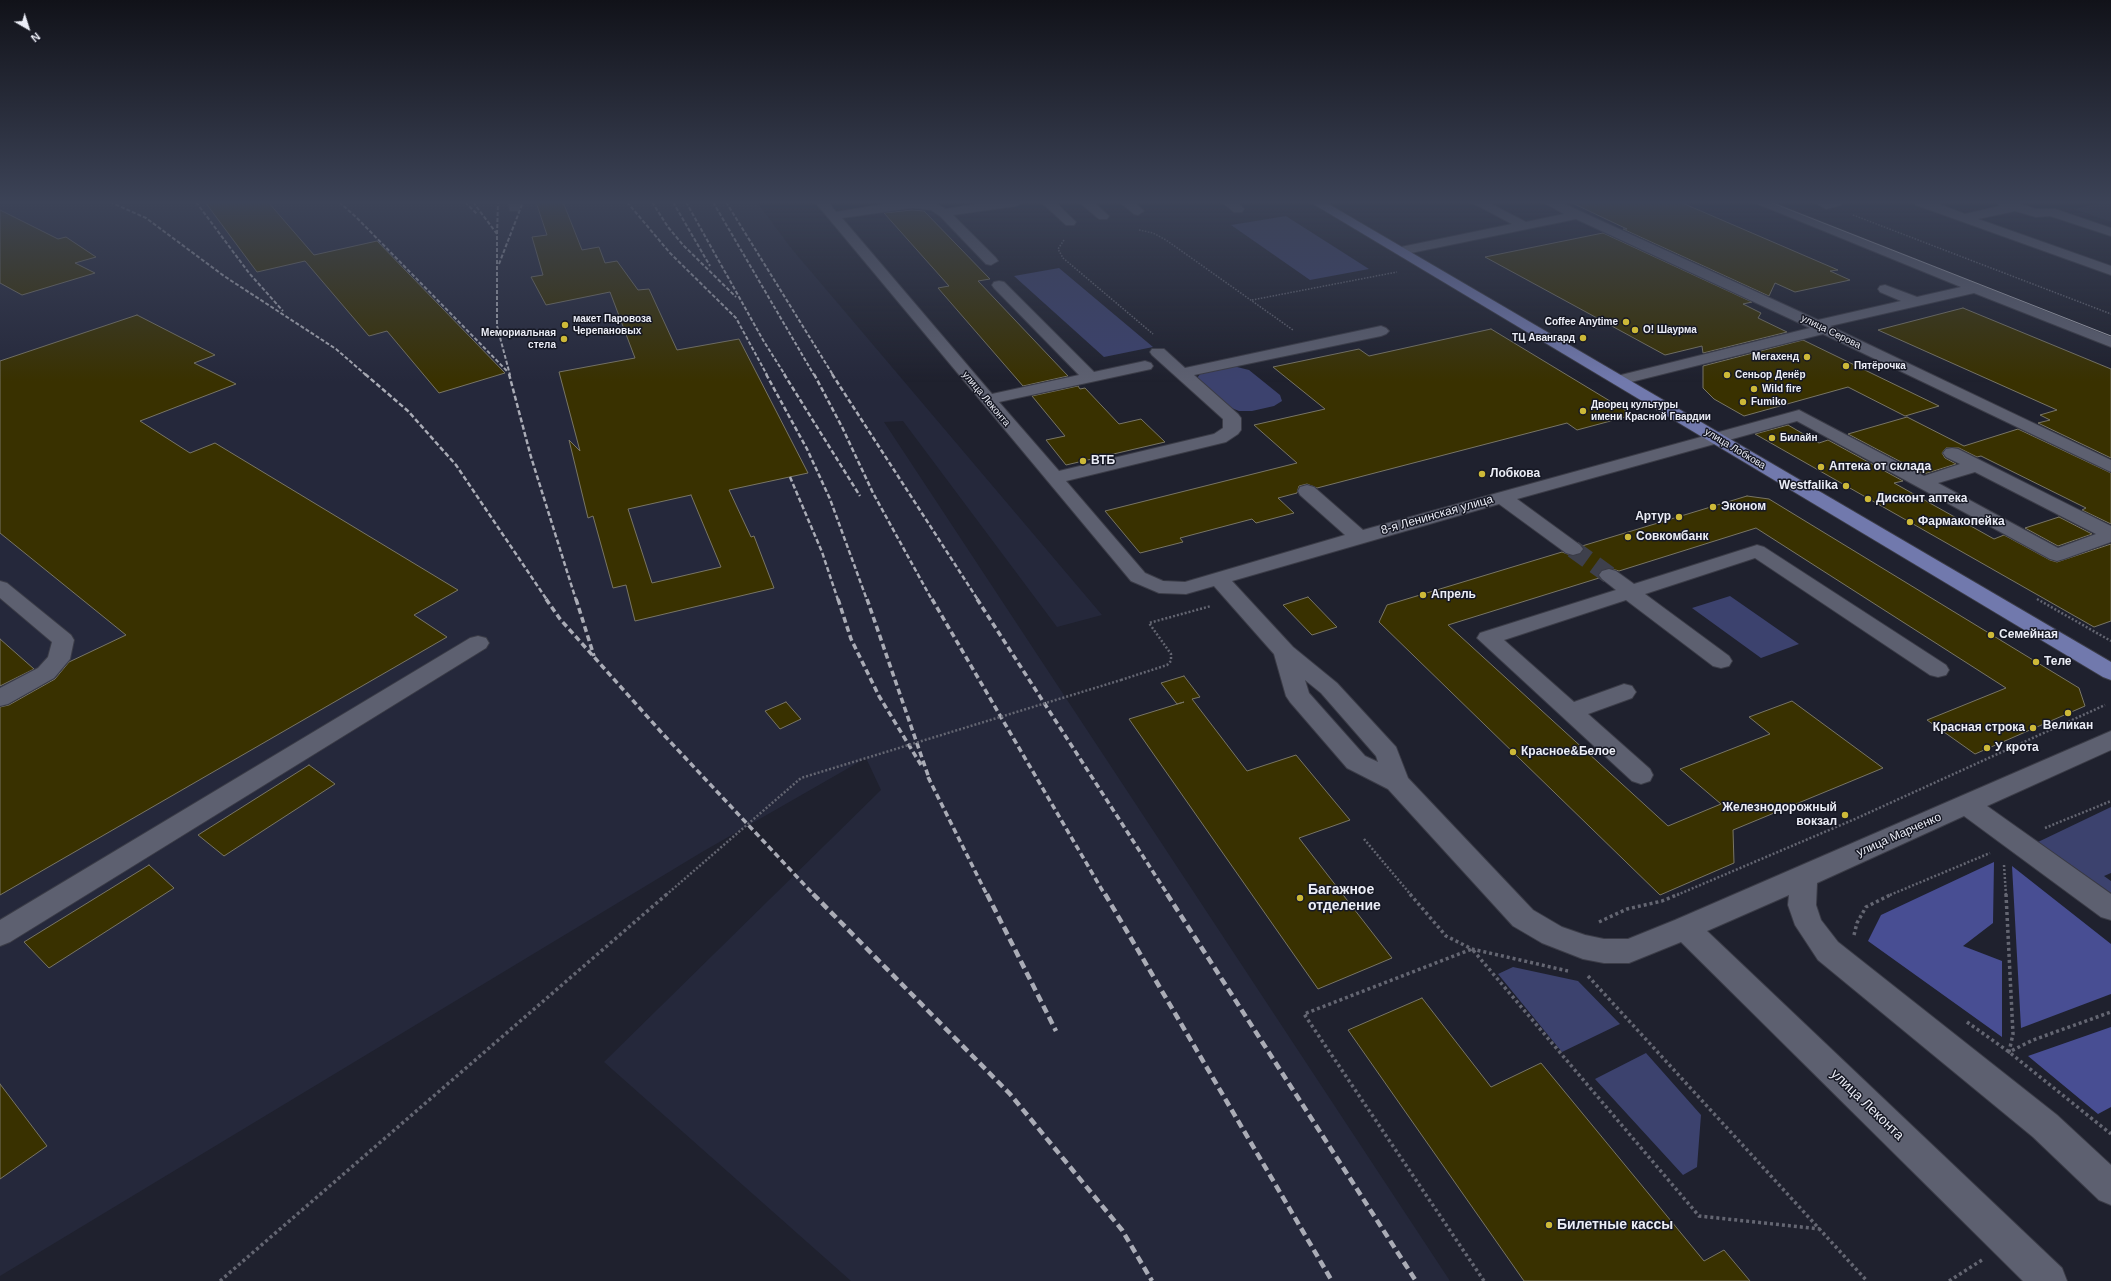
<!DOCTYPE html>
<meta charset="utf-8">
<style>
body{margin:0}
#map{position:relative;width:2111px;height:1281px;overflow:hidden;background:#1f212e;font-family:Arial,sans-serif}
canvas{display:block}
.north{position:absolute;left:8px;top:8px;width:40px;height:40px;-webkit-text-stroke:3px #161824;paint-order:stroke;rotate:141deg;font-size:11px;font-weight:700;line-height:16px;text-align:center;color:#ebedf6}
.north::after{content:'';display:block;margin:auto;width:14px;height:18px;background:#ebedf6;clip-path:polygon(50% 0,100% 100%,50% 72%,0 100%)}
</style>
<div id="map">
<canvas width="2111" height="1281"></canvas>
<div class="north">N</div>
</div>
<script>
const c = document.querySelector('canvas').getContext('2d');
c.lineJoin = 'round';
function fillPath(path, color) { c.fillStyle = color; c.fill(path, 'evenodd'); }
const toPath = rows => new Path2D(rows.map(r => 'M' + r).join(''));
function stroke(path, color, width, dash) { c.strokeStyle = color; c.lineWidth = width; c.lineCap = dash ? 'butt' : 'round'; c.setLineDash(dash || []); c.stroke(path); }
function write(font, color, halo, rows, align = 'center') {
  c.font = font + ' Arial,sans-serif'; c.lineWidth = 3; c.setLineDash([]); c.textBaseline = 'middle'; c.strokeStyle = halo; c.fillStyle = color; for (const [text, x, y, turn = 0] of rows) {
    c.save(); c.translate(x, y); c.rotate((+turn || 0) * Math.PI / 180); c.textAlign = isNaN(turn) ? turn : align; if (halo) c.strokeText(text, 0, 0); c.fillText(text, 0, 0); c.restore();
  }
}
fillPath(toPath([
 [0,202,757,202,791,248,1102,615,1057,627,903,421,884,422,1450,1281,851,1281,604,1062,881,790,866,758,702,852,0,1276],
 [2105,202,2111,202,2111,222,2074,209]
]), '#25283b');
fillPath(toPath([
 [1286,216,1369,269,1310,280,1231,225],
 [1059,268,1103,305,1153,347,1104,357,1014,276],
 [1233,366,1249,370,1280,395,1282,401,1274,406,1252,411,1239,411,1229,407,1197,378,1201,373],
 [1730,596,1799,644,1761,658,1692,608],
 [2111,807,2111,873,2104,876,2111,881,2111,893,2038,842],
 [1513,967,1578,981,1620,1024,1562,1052,1498,974],
 [1646,1053,1701,1115,1697,1167,1683,1175,1595,1079]
]), '#3c426e');
fillPath(toPath([
 [1994,862,1993,923,1963,946,2002,961,2002,1037,1868,941,1881,915],
 [2012,866,2111,944,2111,994,2021,1028],
 [2111,1027,2111,1107,2098,1114,2028,1056]
]), '#484e93');
const building = toPath([
 [205,202,268,202,314,255,377,241,505,373,439,393,387,331,369,336,305,261,257,272,205,202],
 [536,202,563,202,582,250,599,247,605,263,617,261,638,290,649,289,677,350,739,339,808,473,729,490,751,537,754,536,774,588,635,621,626,585,613,588,593,516,588,518,569,440,580,451,559,372,635,358,610,292,546,305,531,277,543,275,532,237,547,235,536,202],
 [691,495,721,567,652,583,628,509,691,495],
 [1570,202,1680,202,1838,270,1830,271,1850,280,1795,292,1775,283,1769,296,1623,229,1627,229,1570,202],
 [0,210,58,239,66,237,96,257,75,263,95,273,22,295,0,283,0,210],
 [912,210,924,211,990,279,978,281,1068,376,1023,386,938,288,949,286,884,213,912,210],
 [1603,233,1752,302,1743,304,1761,313,1758,318,1787,332,1703,353,1702,346,1665,355,1485,257,1603,233],
 [1963,308,2111,369,2111,458,2038,423,2050,420,2040,415,2057,410,1878,330,1963,308],
 [137,315,215,355,194,363,236,384,140,421,190,453,215,443,458,590,414,615,447,637,0,895,0,707,9,705,55,679,69,662,126,635,0,533,0,361,137,315],
 [1491,329,1633,415,1577,430,1567,423,1317,488,1307,484,1299,486,1297,493,1278,498,1294,513,1256,523,1252,519,1180,538,1183,542,1140,553,1105,511,1297,463,1254,425,1325,409,1273,367,1359,349,1369,356,1491,329],
 [1803,340,1939,406,1905,416,1848,387,1744,416,1714,399,1703,388,1703,366,1803,340],
 [1078,386,1080,389,1085,388,1119,424,1141,419,1165,442,1066,465,1046,440,1065,436,1032,396,1078,386],
 [1907,417,1964,446,2018,429,2111,473,2111,524,2082,510,2086,508,1981,456,1977,457,1959,448,1946,448,1942,453,1945,458,1956,464,1924,474,1848,434,1907,417],
 [1788,425,1819,443,1828,440,1903,481,1894,483,1994,539,2004,535,2050,560,2057,562,2111,544,2111,621,2094,627,1755,434,1788,425],
 [1747,496,1769,499,2079,688,2085,706,1975,754,1927,720,2006,688,1756,528,1619,571,1609,568,1602,570,1598,575,1599,578,1448,625,1668,826,1721,804,1680,769,1770,734,1749,717,1792,701,1883,768,1733,830,1734,863,1660,895,1379,622,1387,605,1562,552,1573,556,1580,554,1584,549,1582,546,1747,496],
 [2059,517,2092,534,2058,546,2025,528,2059,517],
 [1308,597,1337,627,1312,635,1283,605,1308,597],
 [0,639,34,669,0,686,0,639],
 [1184,676,1200,697,1192,699,1247,771,1296,755,1350,820,1299,838,1392,958,1318,989,1129,719,1184,702,1177,704,1161,683,1184,676],
 [786,702,801,719,780,729,765,711,786,702],
 [309,765,335,784,224,856,198,835,309,765],
 [149,865,174,888,49,968,24,942,149,865],
 [1422,998,1491,1087,1541,1063,1704,1261,1724,1250,1750,1281,1524,1281,1348,1030,1422,998],
 [0,1084,47,1146,0,1179,0,1084]
]);
fillPath(building, '#393100');
stroke(building, '#787565', 1);
stroke(toPath([
 [1573,549,1609,575]
]), '#3e404c', 18, [18, 9]);
const minor = toPath([
 [508,202,520,202,520,208,518,211,510,211,508,202],
 [815,202,828,202,836,212,898,202,934,203,946,209,989,202,1022,202,1016,206,953,215,996,258,998,261,991,265,986,264,940,216,931,210,912,208,842,218,992,394,1079,375,994,288,992,285,994,282,999,281,1004,282,1094,372,1145,361,1151,363,1153,366,1151,369,999,402,1059,471,1214,434,1223,428,1223,419,1152,355,1150,352,1152,349,1164,349,1185,368,1381,326,1386,328,1389,331,1386,334,1381,336,1194,375,1238,414,1241,418,1241,430,1238,434,1226,442,1066,481,1145,573,1163,581,1185,582,1345,535,1300,495,1298,491,1300,487,1307,485,1314,487,1363,530,1799,410,1924,476,1960,464,1946,457,1943,453,1946,449,1952,448,1958,449,2111,526,2111,542,2064,559,2057,561,2050,559,1797,421,1517,499,1580,545,1583,549,1580,553,1573,555,1566,553,1499,504,1232,581,1293,647,1337,683,1396,747,1408,778,1533,910,1562,927,1585,935,1604,939,1628,939,1675,920,2111,731,2111,750,1987,806,2111,894,2111,920,2101,917,1964,816,1817,883,1816,905,1821,920,1838,942,2057,1115,2111,1165,2111,1205,2099,1200,2033,1137,1818,960,1795,925,1788,905,1789,895,1707,931,2062,1268,2067,1281,2023,1281,1681,942,1629,963,1604,963,1583,959,1542,943,1513,926,1388,789,1347,768,1290,702,1286,696,1274,654,1214,586,1186,594,1159,593,1131,581,815,202],
 [1975,472,2096,534,2058,548,1938,483,1975,472],
 [1305,680,1321,693,1376,756,1378,762,1365,756,1309,693,1305,680],
 [1041,202,1055,202,1076,222,1074,225,1066,225,1041,202],
 [1079,202,1093,202,1109,216,1107,219,1099,219,1079,202],
 [1120,202,1134,202,1144,211,1138,215,1134,214,1120,202],
 [1222,202,1237,202,1244,209,1242,212,1234,212,1222,202],
 [1471,202,1487,202,1526,222,1564,214,1543,202,1560,202,1818,320,1901,301,1880,292,1878,289,1880,286,1885,285,1917,297,1961,287,1753,202,1771,202,2111,337,2111,347,1974,293,1830,326,2111,460,2111,472,1823,334,1619,385,1613,383,1611,380,1613,377,1810,328,1576,219,1401,255,1394,251,1401,247,1512,224,1471,202],
 [1814,202,1843,202,1841,205,1826,209,1814,202],
 [1914,202,1933,202,1965,214,2000,206,1996,202,2013,202,2036,209,2055,209,2111,228,2111,236,2050,216,2036,217,2015,211,1978,219,2111,266,2111,275,1916,205,1914,202],
 [1757,545,1764,547,1946,665,1949,670,1946,675,1938,677,1930,675,1755,558,1645,594,1729,656,1732,661,1729,666,1721,668,1713,666,1626,600,1504,640,1574,702,1624,684,1632,686,1636,692,1632,698,1588,714,1650,769,1653,775,1650,781,1641,784,1632,781,1477,638,1480,633,1616,590,1602,579,1599,575,1602,571,1609,569,1616,571,1634,584,1757,545],
 [0,581,7,583,71,635,74,640,70,659,54,678,8,704,0,706,0,688,38,668,48,657,52,642,0,598,0,581],
 [478,636,486,638,489,643,486,648,10,942,0,946,0,920,470,638,478,636]
]);
const major = toPath([
 [1310,202,1325,202,2111,662,2111,680,2103,677,1310,202]
]);
stroke(minor, '#3b3c47', 2);
stroke(major, '#3b3c47', 2);
stroke(toPath([
 [1853,215,2111,314],
 [1139,230,1153,233,1166,240,1293,330],
 [1064,240,1058,249,1063,258,1153,334],
 [1252,300,1397,272]
]), '#646672', 1.5, [1.5, 1.5]);
stroke(toPath([
 [2037,599,2111,641],
 [1121,680,1167,665,1171,661,1171,654,1149,623,1211,606],
 [2045,828,2111,801],
 [1364,839,1411,895],
 [2004,865,2006,895],
 [1677,895,1855,819,2105,705],
 [1890,895,1990,853]
]), '#646672', 2.5, [2, 2]);
stroke(toPath([
 [1410,894,1446,936,1472,949,1568,971],
 [2006,894,2013,1034,2009,1052,2033,1040,2111,1012],
 [1599,922,1627,909,1662,901,1679,894],
 [1854,935,1857,923,1866,907,1892,894],
 [1588,976,1867,1281],
 [1967,1022,2009,1052,2111,1134],
 [1484,1281,1304,1014,1472,949,1699,1216,1820,1229],
 [1949,1281,1982,1260]
]), '#646672', 3.5, [3, 3]);
fillPath(minor, '#5d6070');
fillPath(major, '#7179ad');
stroke(toPath([
 [1770,202,2111,336]
]), '#aaacb6', 1);
stroke(toPath([
 [110,202,146,218,224,276,336,349,366,375],
 [196,202,249,273,283,311],
 [339,202,356,217,508,372],
 [465,202,477,214],
 [473,202,497,234,497,326,510,375],
 [627,202,670,253,736,318,767,375],
 [652,202,668,227,683,245,736,297],
 [673,202,710,266],
 [686,202,763,340,785,375],
 [713,202,814,375],
 [726,202,833,375],
 [497,234,498,202],
 [499,264,523,202]
]), '#aaacb6', 2, [4, 2]);
stroke(toPath([
 [365,374,408,411,456,465,547,600],
 [509,374,531,457,576,600],
 [766,374,807,449,830,499,867,600],
 [784,374,860,496],
 [814,374,842,427,873,493,932,600],
 [832,374,978,600],
 [790,477,822,552,838,600]
]), '#aaacb6', 2.5, [5, 2.5]);
stroke(toPath([
 [546,599,560,619,662,733,814,895],
 [576,599,594,656],
 [838,599,851,639,879,696,921,765],
 [867,599,930,781],
 [932,599,1105,895],
 [977,599,1168,895],
 [928,777,987,895]
]), '#aaacb6', 3.5, [6, 3.5]);
stroke(toPath([
 [813,894,1010,1094,1122,1230,1152,1281],
 [987,894,1056,1031],
 [1105,894,1332,1281],
 [1167,894,1416,1281]
]), '#aaacb6', 4.5, [8, 4.5]);
stroke(toPath([
 [666,895,801,778,1121,680]
]), '#646672', 2.5, [2, 2]);
stroke(toPath([
 [220,1281,667,894]
]), '#646672', 3.5, [3, 3]);
const sky = c.createLinearGradient(0, 0, 0, 382);
sky.addColorStop(0, '#111219');
sky.addColorStop(0.53, '#3c4357');
sky.addColorStop(1, '#3c435700');
c.fillStyle = sky;
c.fillRect(0, 0, 2111, 382);
for (const [x, y, r, color] of [
 [1626,322,4,"#cdb938"],
 [565,325,4,"#cdb938"],
 [1635,330,4,"#cdb938"],
 [1583,338,4,"#cdb938"],
 [564,339,4,"#cdb938"],
 [1807,357,4,"#cdb938"],
 [1846,366,4,"#cdb938"],
 [1727,375,4,"#cdb938"],
 [1754,389,4,"#cdb938"],
 [1743,402,4,"#cdb938"],
 [1583,411,4,"#cdb938"],
 [1772,438,4,"#cdb938"],
 [1083,461,4,"#cdb938"],
 [1821,467,4,"#cdb938"],
 [1482,474,4,"#cdb938"],
 [1846,486,4,"#cdb938"],
 [1868,499,4,"#cdb938"],
 [1713,507,4,"#cdb938"],
 [1679,517,4,"#cdb938"],
 [1910,522,4,"#cdb938"],
 [1628,537,4,"#cdb938"],
 [1423,595,4,"#cdb938"],
 [1991,635,4,"#cdb938"],
 [2036,662,4,"#cdb938"],
 [2068,713,4,"#cdb938"],
 [2033,728,4,"#cdb938"],
 [1987,748,4,"#cdb938"],
 [1513,752,4,"#cdb938"],
 [1845,815,4,"#cdb938"],
 [1300,898,4,"#cdb938"],
 [1549,1225,4,"#cdb938"]
]) { const dot = new Path2D(); dot.arc(x, y, r, 0, 2 * Math.PI); c.fillStyle = color; c.fill(dot); stroke(dot, '#161824', 1.5); }
write('bold 10px', '#ebedf6', '#161824', [
 ["макет Паровоза",573,319],
 ["Черепановых",573,331],
 ["Coffee Anytime",1618,322,"right"],
 ["О! Шаурма",1643,330],
 ["Мемориальная",556,333,"right"],
 ["стела",556,345,"right"],
 ["ТЦ Авангард",1575,338,"right"],
 ["Мегахенд",1799,357,"right"],
 ["Пятёрочка",1854,366],
 ["Сеньор Денёр",1735,375],
 ["Wild fire",1762,389],
 ["Fumiko",1751,402],
 ["Дворец культуры",1591,405],
 ["имени Красной Гвардии",1591,417],
 ["Билайн",1780,438]
], 'left');
write('10px', '#ebedf6', '#161824', [
 ["улица Серова",1831,332,26],
 ["улица Леконта",986,399,50],
 ["улица Лобкова",1735,449,31]
]);
write('bold 12px', '#ebedf6', '#161824', [
 ["ВТБ",1091,461],
 ["Аптека от склада",1829,467],
 ["Лобкова",1490,474],
 ["Westfalika",1838,486,"right"],
 ["Дисконт аптека",1876,499],
 ["Эконом",1721,507],
 ["Артур",1671,517,"right"],
 ["Фармакопейка",1918,522],
 ["Совкомбанк",1636,537],
 ["Апрель",1431,595],
 ["Семейная",1999,635],
 ["Теле",2044,662],
 ["Великан",2068,726,"center"],
 ["Красная строка",2025,728,"right"],
 ["У крота",1995,748],
 ["Красное&Белое",1521,752],
 ["Железнодорожный",1837,808,"right"],
 ["вокзал",1837,822,"right"]
], 'left');
write('12px', '#ebedf6', '#161824', [
 ["8-я Ленинская улица",1437,515,-16],
 ["улица Марченко",1899,835,-24]
]);
write('bold 14px', '#ebedf6', '#161824', [
 ["Багажное",1308,890],
 ["отделение",1308,906],
 ["Билетные кассы",1557,1225]
], 'left');
write('14px', '#ebedf6', '#161824', [
 ["улица Леконта",1867,1105,44]
]);
</script>
